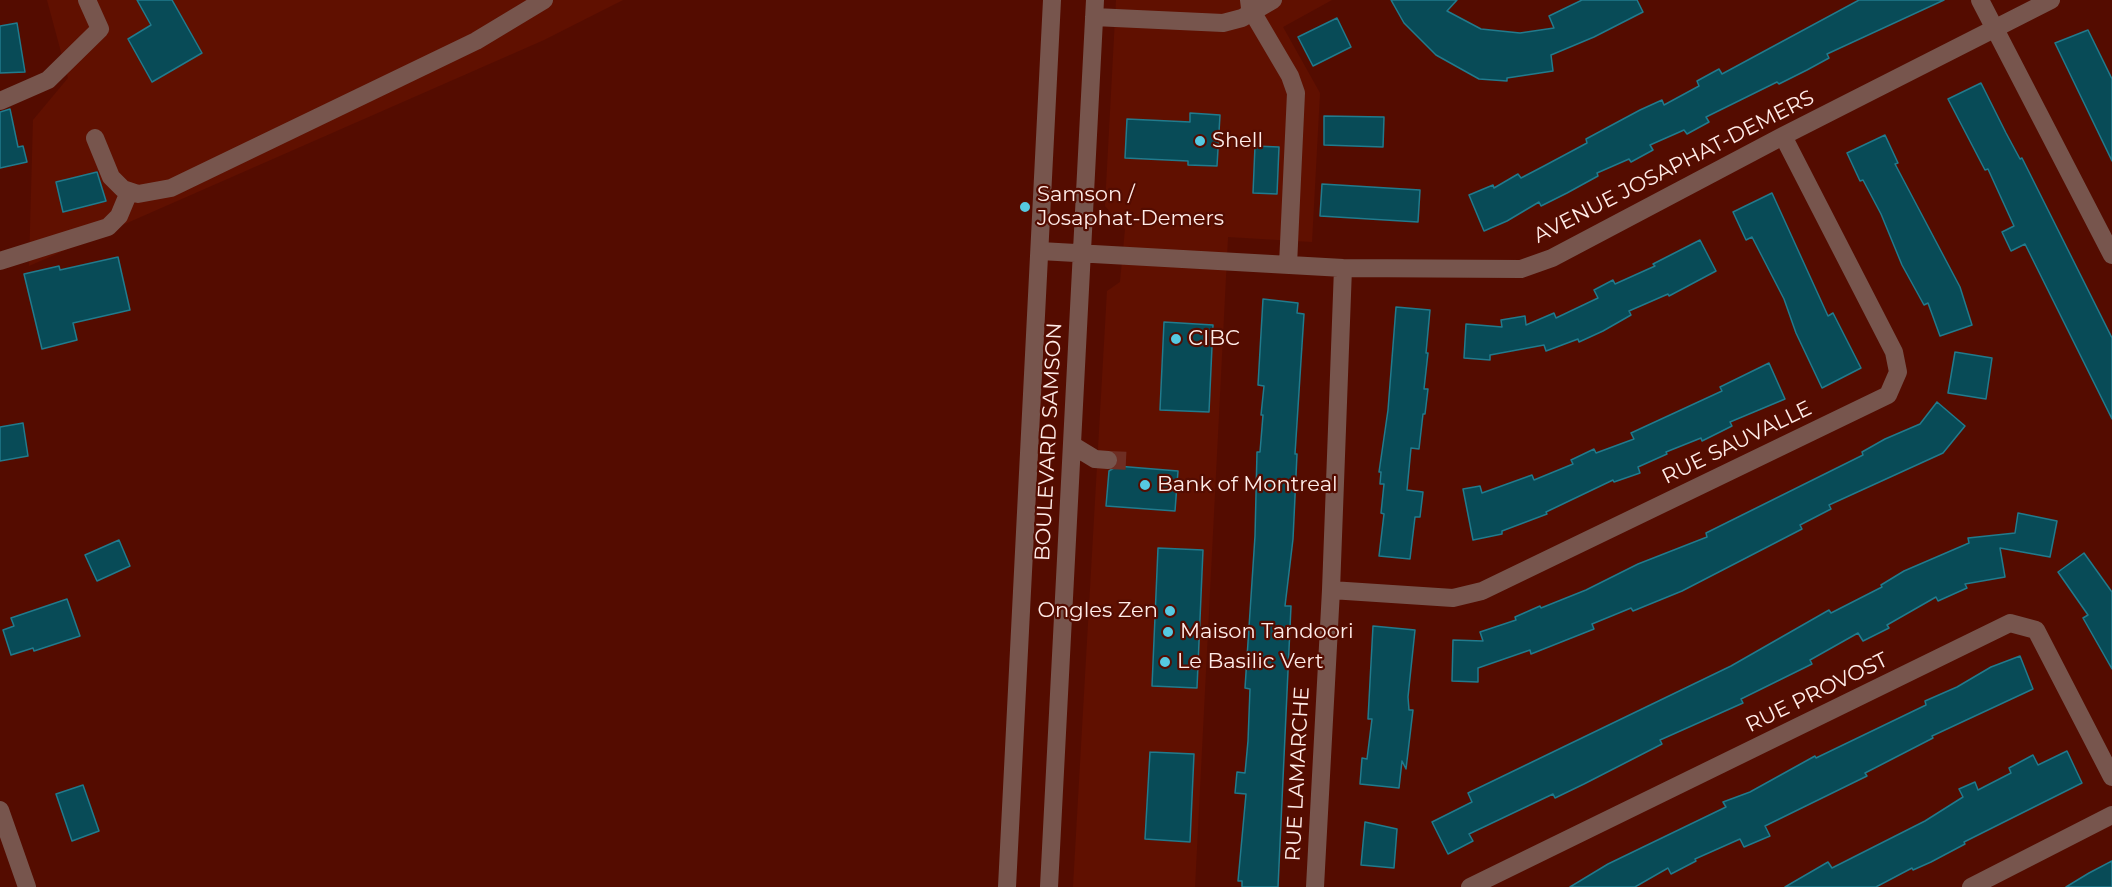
<!DOCTYPE html>
<style>
body{margin:0}
canvas{display:block;background:#540c00}
</style>
<canvas width="2112" height="887"></canvas>
<script>
const c = document.querySelector('canvas').getContext('2d');
c.lineJoin = 'round';
function fillPath(path, color) { c.fillStyle = color; c.fill(path, 'evenodd'); }
const toPath = rows => new Path2D(rows.map(r => 'M' + r).join(''));
function stroke(path, color, width, dash) { c.strokeStyle = color; c.lineWidth = width; c.lineCap = dash ? 'butt' : 'round'; c.setLineDash(dash || []); c.stroke(path); }
function write(font, color, halo, rows, align = 'center') {
  c.font = font + ' Montserrat,sans-serif'; c.lineWidth = 4.5; c.setLineDash([]); c.textBaseline = 'middle'; c.strokeStyle = halo; c.fillStyle = color; for (const [text, x, y, turn = 0] of rows) {
    c.save(); c.translate(x, y); c.rotate((+turn || 0) * Math.PI / 180); c.textAlign = isNaN(turn) ? turn : align; if (halo) c.strokeText(text, 0, 0); c.fillText(text, 0, 0); c.restore();
  }
}
fillPath(toPath([
 [47,0,623,0,544,40,29,266,33,120,68,78],
 [1116,0,1332,0,1283,27,1320,93,1312,242,1228,237,1195,887,1073,887,1107,291,1120,282,1125,229,1105,206]
]), '#601000');
const building = toPath([
 [137,0,172,0,202,53,152,82,128,39,151,25,137,0],
 [1391,0,1457,0,1447,11,1481,29,1520,33,1554,28,1549,16,1582,0,1637,0,1643,12,1594,37,1551,55,1553,71,1507,78,1507,81,1479,79,1436,55,1404,23,1391,0],
 [1859,0,1944,0,1827,54,1829,58,1807,70,1779,84,1777,82,1706,117,1709,122,1687,134,1684,130,1650,145,1653,150,1631,162,1629,159,1597,173,1598,176,1567,193,1541,206,1539,202,1507,221,1484,231,1469,195,1493,185,1494,188,1518,174,1521,178,1544,166,1587,143,1586,139,1640,110,1662,100,1664,105,1699,86,1697,81,1719,69,1722,74,1859,0],
 [1337,18,1351,47,1313,66,1298,37,1337,18],
 [17,23,25,72,0,73,0,26,17,23],
 [2088,30,2112,79,2112,161,2055,43,2088,30],
 [1981,83,2006,133,2020,159,2022,158,2112,338,2112,419,2025,244,2011,251,2002,232,2014,226,1988,169,1985,170,1948,99,1981,83],
 [10,109,18,147,23,146,27,162,0,168,0,112,10,109],
 [1190,113,1220,115,1217,166,1188,165,1188,161,1125,158,1127,119,1190,122,1190,113],
 [1324,116,1384,117,1383,147,1324,145,1324,116],
 [1885,135,1898,163,1895,164,1960,287,1972,325,1940,336,1928,303,1924,305,1902,265,1881,214,1863,180,1860,181,1847,153,1885,135],
 [1255,146,1279,147,1277,194,1253,193,1255,146],
 [97,172,106,201,63,212,56,182,97,172],
 [1322,184,1420,190,1418,222,1320,216,1322,184],
 [1772,193,1828,316,1833,313,1861,368,1822,388,1796,333,1784,299,1752,237,1746,240,1733,212,1772,193],
 [1700,240,1716,271,1669,296,1668,294,1629,311,1631,315,1603,331,1579,342,1578,339,1546,351,1544,345,1490,355,1490,360,1464,358,1466,324,1502,327,1501,320,1525,316,1526,325,1554,313,1556,318,1598,298,1594,290,1613,280,1615,284,1655,266,1653,264,1700,240],
 [118,257,130,310,73,323,77,340,42,349,24,274,59,266,60,270,118,257],
 [1263,299,1298,303,1297,313,1304,314,1295,454,1297,454,1293,539,1285,606,1291,606,1278,887,1242,887,1242,881,1238,881,1246,794,1235,793,1237,772,1245,773,1248,741,1250,689,1245,688,1255,536,1257,452,1260,452,1263,415,1261,415,1264,386,1258,385,1263,299],
 [1396,307,1430,310,1426,353,1428,353,1424,389,1428,389,1425,414,1423,414,1419,449,1411,448,1407,490,1423,492,1420,517,1415,517,1410,559,1379,556,1384,514,1381,513,1384,484,1380,484,1381,472,1379,472,1388,410,1396,307],
 [1164,322,1213,325,1209,412,1160,410,1164,322],
 [1955,352,1992,358,1986,399,1948,393,1955,352],
 [1769,363,1785,399,1730,422,1732,426,1702,441,1701,438,1666,452,1667,454,1638,467,1640,473,1614,482,1613,480,1546,512,1547,514,1502,531,1502,534,1473,540,1463,489,1480,486,1482,493,1532,475,1534,480,1573,464,1571,460,1594,449,1596,453,1634,439,1631,433,1722,391,1720,387,1769,363],
 [1937,402,1965,426,1943,453,1829,505,1831,509,1800,525,1802,529,1682,591,1633,611,1631,608,1592,624,1594,629,1531,654,1530,650,1478,668,1478,682,1452,681,1453,640,1483,641,1480,632,1516,620,1515,617,1540,606,1541,608,1586,590,1638,564,1707,537,1706,533,1863,455,1862,452,1885,439,1920,424,1937,402],
 [23,423,28,456,0,461,0,427,23,423],
 [1117,466,1178,471,1175,511,1106,506,1109,471,1117,466],
 [2018,513,2057,521,2050,557,2000,548,2005,577,1965,584,1967,588,1938,601,1936,597,1887,625,1889,628,1863,641,1858,633,1810,660,1812,664,1741,699,1743,703,1660,740,1662,744,1584,784,1555,798,1553,794,1469,834,1473,841,1448,854,1432,822,1472,802,1468,793,1731,666,1829,610,1831,613,1882,587,1881,585,1904,571,1969,543,1968,538,2015,533,2018,513],
 [119,540,130,566,97,581,85,555,119,540],
 [1158,548,1203,550,1197,688,1152,686,1158,548],
 [2084,553,2112,592,2112,669,2083,618,2088,615,2058,572,2084,553],
 [67,599,80,636,34,651,33,648,11,655,3,630,14,626,11,618,67,599],
 [1373,626,1415,630,1408,697,1409,710,1413,710,1406,769,1402,761,1399,788,1360,784,1362,758,1367,759,1372,719,1368,719,1373,626],
 [2020,656,2033,689,1932,736,1933,738,1865,773,1867,776,1765,826,1770,836,1744,847,1740,839,1695,859,1696,861,1671,874,1668,868,1635,887,1570,887,1608,864,1726,807,1723,802,1750,792,1815,756,1816,758,1926,705,1925,701,1957,687,1991,667,2020,656],
 [2067,751,2082,783,1964,842,1965,844,1931,862,1913,870,1912,868,1876,887,1785,887,1828,862,1832,868,1925,821,1963,797,1959,789,1975,782,1978,790,2011,773,2009,768,2033,755,2038,765,2067,751],
 [1150,752,1194,754,1190,842,1145,839,1150,752],
 [83,785,99,831,72,841,56,794,83,785],
 [1365,822,1397,829,1394,868,1361,865,1365,822],
 [2112,861,2112,887,2066,887,2089,873,2112,861]
]);
fillPath(building, '#084b57');
stroke(building, '#217b8d', 1.5);
stroke(toPath([
 [1108,460,1129,461]
]), '#6e2e23', 18, [18, 9]);
stroke(toPath([
 [1249,0,1250,8,1290,76,1296,93,1288,265],
 [1980,0,2112,255],
 [1094,17,1223,23,1242,18,1273,0],
 [0,101,48,80,100,29,87,0],
 [95,138,111,177,123,189,138,194,171,188,476,41,544,0],
 [1040,251,1343,268,1521,269,1552,258,1783,136,2051,0],
 [0,261,108,227,119,216,129,192],
 [1072,445,1095,459,1108,460],
 [1331,590,1453,598,1482,591,1888,395,1898,372,1894,352,1783,136],
 [0,810,27,887],
 [1007,887,1052,0],
 [1049,887,1095,0],
 [1315,887,1331,590,1343,268],
 [1470,887,2010,623,2036,630,2112,777],
 [1971,887,2112,815]
]), '#77554d', 18);
for (const [x, y, r, color] of [
 [1200,141,6,"#56c9e1"],
 [1025,207,6,"#56c9e1"],
 [1176,339,6,"#56c9e1"],
 [1145,485,6,"#56c9e1"],
 [1170,611,6,"#56c9e1"],
 [1168,632,6,"#56c9e1"],
 [1165,662,6,"#56c9e1"]
]) { const dot = new Path2D(); dot.arc(x, y, r, 0, 2 * Math.PI); c.fillStyle = color; c.fill(dot); stroke(dot, '#540c00', 2); }
write('21px', '#ffece8', '#540c00', [
 ["Shell",1212,141],
 ["Samson /",1037,195],
 ["Josaphat-Demers",1037,219],
 ["CIBC",1188,339],
 ["Bank of Montreal",1157,485],
 ["Ongles Zen",1158,611,"right"],
 ["Maison Tandoori",1180,632],
 ["Le Basilic Vert",1177,662]
], 'left');
write('21px', '#ffece8', '#540c00', [
 ["AVENUE JOSAPHAT-DEMERS",1674,167,-27],
 ["BOULEVARD SAMSON",1049,442,-87],
 ["RUE SAUVALLE",1737,443,-26],
 ["RUE PROVOST",1817,693,-26],
 ["RUE LAMARCHE",1298,774,-87]
]);
</script>
